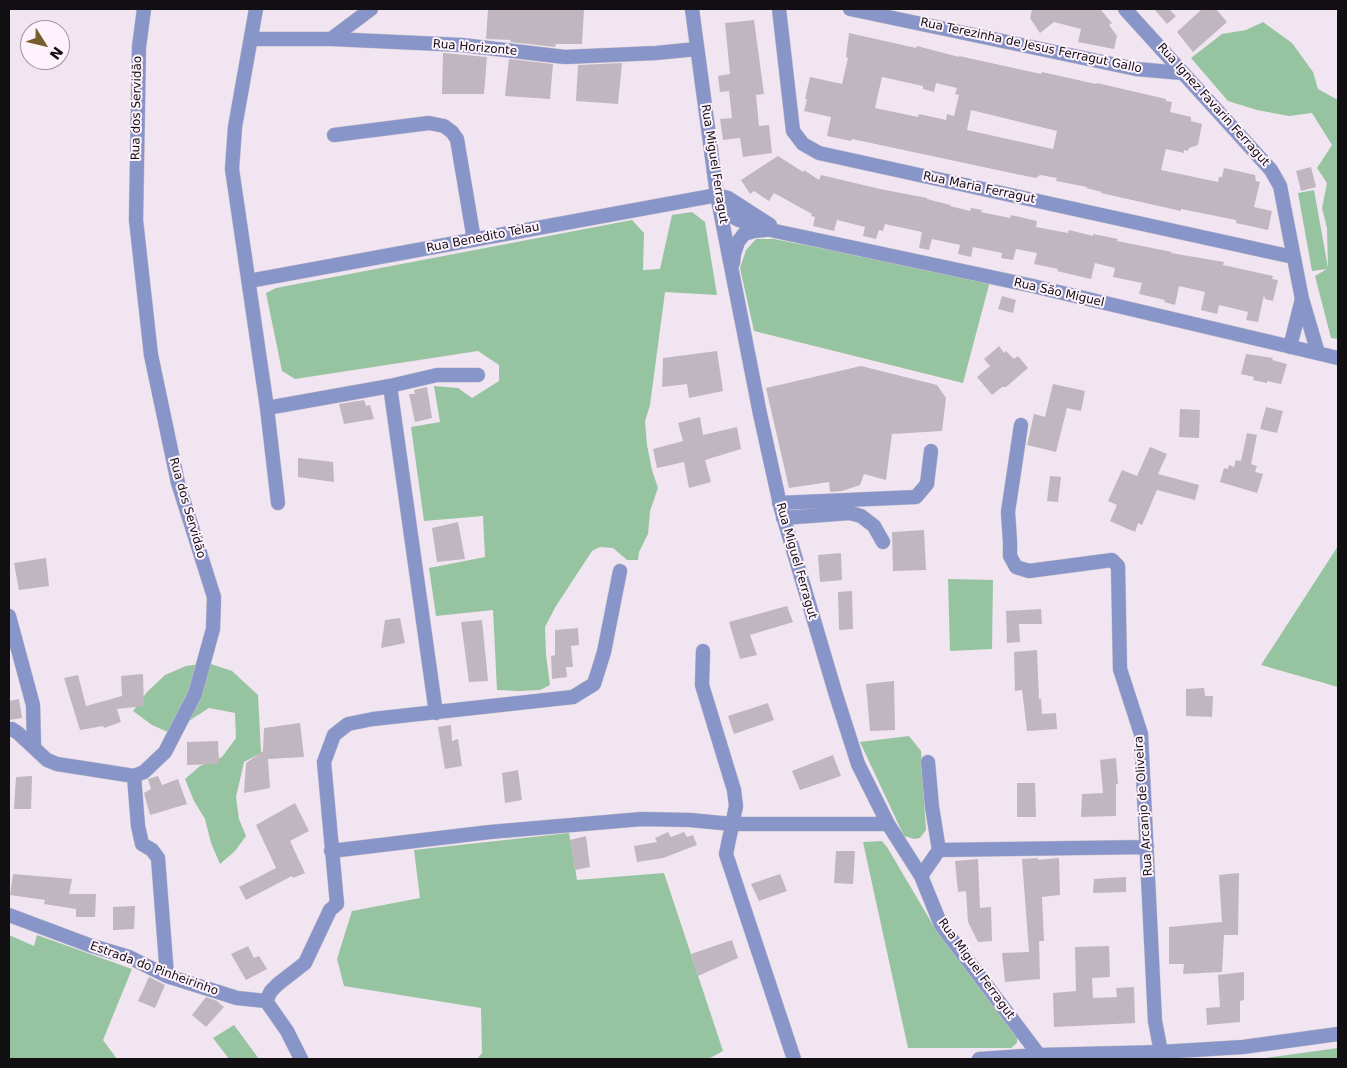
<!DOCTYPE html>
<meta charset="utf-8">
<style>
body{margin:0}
#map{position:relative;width:1347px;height:1068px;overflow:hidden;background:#f0e5f0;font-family:"DejaVu Sans",sans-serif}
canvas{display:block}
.frame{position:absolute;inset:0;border:10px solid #120f12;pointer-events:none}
.north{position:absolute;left:20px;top:20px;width:50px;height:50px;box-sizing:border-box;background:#fef2fd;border:1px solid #a0979f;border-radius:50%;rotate:126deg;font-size:14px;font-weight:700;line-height:20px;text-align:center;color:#120f12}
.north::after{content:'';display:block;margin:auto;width:18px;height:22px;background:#775e2f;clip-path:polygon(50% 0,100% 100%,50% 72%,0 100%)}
</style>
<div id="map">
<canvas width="1347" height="1068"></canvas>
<div class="frame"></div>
<div class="north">N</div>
</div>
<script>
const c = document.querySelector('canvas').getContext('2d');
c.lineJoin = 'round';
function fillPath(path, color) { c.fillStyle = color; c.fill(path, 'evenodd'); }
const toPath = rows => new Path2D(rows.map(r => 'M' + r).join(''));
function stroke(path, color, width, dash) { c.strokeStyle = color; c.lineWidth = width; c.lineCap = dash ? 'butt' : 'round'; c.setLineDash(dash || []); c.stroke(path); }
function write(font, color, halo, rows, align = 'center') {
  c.font = font + ' "DejaVu Sans",sans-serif'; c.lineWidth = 4; c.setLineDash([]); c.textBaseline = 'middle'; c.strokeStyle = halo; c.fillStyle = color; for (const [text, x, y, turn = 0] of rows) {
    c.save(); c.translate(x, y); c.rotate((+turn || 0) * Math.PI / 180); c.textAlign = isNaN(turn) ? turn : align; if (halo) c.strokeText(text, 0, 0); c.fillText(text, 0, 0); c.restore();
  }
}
fillPath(toPath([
 [1263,22,1292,43,1313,72,1318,89,1338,100,1338,339,1331,338,1315,276,1327,269,1312,271,1298,193,1314,190,1328,268,1327,228,1322,208,1327,183,1317,168,1332,145,1312,113,1289,116,1257,110,1228,101,1191,58,1222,34,1246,30],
 [692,212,705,222,717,295,665,292,650,405,645,421,647,445,652,470,658,488,650,511,648,534,639,552,638,560,627,560,613,548,600,547,592,551,556,606,545,627,546,655,550,685,540,690,519,691,497,690,493,610,436,616,429,568,485,557,483,516,424,521,411,427,440,422,434,386,458,388,472,398,499,381,499,365,478,351,295,379,282,371,266,293,276,288,632,220,644,233,643,270,660,269,672,215],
 [756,239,774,239,990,281,963,383,754,331,740,268,746,250],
 [1338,546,1338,687,1261,665],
 [948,579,993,580,992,649,950,651],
 [208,663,232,671,258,695,261,753,244,762,236,797,239,819,246,836,235,851,220,864,211,843,205,819,194,801,185,779,200,766,222,757,236,738,235,713,209,708,170,733,152,725,133,711,147,692,165,675,186,666],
 [909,736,921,751,926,830,920,838,914,839,904,836,860,742],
 [569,833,577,880,664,873,723,1051,708,1059,477,1059,482,1053,481,1008,344,986,337,959,352,911,420,898,414,850],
 [882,841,887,847,933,925,1017,1037,1017,1043,1011,1048,908,1048,863,842],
 [9,935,34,946,37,935,132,969,103,1040,117,1059,9,1059],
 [234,1025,259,1059,229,1059,213,1038],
 [1338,1048,1338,1059,1258,1059]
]), '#97c4a0');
fillPath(toPath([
 [488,9,584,9,582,44,556,44,555,47,510,42,511,40,486,39],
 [1032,9,1100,9,1112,23,1109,25,1117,36,1114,49,1078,42,1081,29,1054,22,1040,33,1030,18],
 [1154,9,1169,9,1176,16,1167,24],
 [1202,9,1216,9,1227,22,1193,52,1177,32],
 [754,20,764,94,756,95,759,126,769,125,772,153,743,157,740,138,723,140,720,119,732,118,729,91,720,92,718,76,730,74,725,23],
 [849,33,916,48,917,46,959,57,959,56,1041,74,1042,72,1096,84,1097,83,1166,99,1166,101,1172,102,1170,112,1191,117,1191,121,1202,124,1198,145,1189,148,1188,151,1184,150,1184,153,1166,149,1161,170,1218,182,1219,177,1222,177,1224,168,1255,175,1256,181,1260,182,1254,207,1272,211,1268,230,1236,223,1236,220,1181,209,1181,211,1101,193,1102,192,1086,188,1087,187,1056,181,1057,178,1040,175,1036,178,1016,174,852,139,851,141,827,136,831,117,804,111,807,99,805,99,810,77,842,84,848,58,846,57],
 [882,77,923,86,923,89,934,92,936,83,957,88,955,94,959,95,954,116,947,114,946,120,919,114,918,117,875,108],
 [971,110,1057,131,1053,149,967,130],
 [443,53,487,57,484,94,442,94],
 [509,59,553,64,550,99,505,96],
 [622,63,618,104,576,101,578,65],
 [778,156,803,172,804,170,819,180,821,175,880,189,927,198,927,199,950,205,950,206,970,211,971,208,982,210,981,212,1010,218,1011,215,1037,221,1036,227,1068,233,1069,230,1093,236,1093,234,1118,239,1117,241,1172,252,1171,253,1224,262,1223,265,1273,276,1272,279,1278,280,1273,301,1265,299,1264,295,1258,322,1246,320,1248,312,1219,305,1217,314,1201,310,1205,292,1179,286,1175,305,1164,302,1165,300,1139,294,1142,283,1113,277,1115,268,1095,263,1091,279,1057,271,1058,269,1034,264,1037,253,1016,249,1013,260,1001,258,1002,253,973,247,971,257,958,254,960,245,932,239,929,250,919,248,922,232,885,224,883,231,879,230,876,239,863,236,865,227,837,220,834,231,813,226,815,217,811,216,812,214,774,193,769,201,754,191,750,194,741,180],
 [1311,167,1316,187,1301,191,1296,171],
 [1002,296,1016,300,1013,313,998,309],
 [999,346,1004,353,1006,351,1014,359,1018,356,1028,368,1006,387,1002,387,992,395,977,377,990,366,984,359],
 [717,351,723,391,689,398,687,384,662,387,663,358],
 [1246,354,1273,358,1272,360,1287,364,1281,384,1267,381,1267,383,1253,380,1254,377,1241,374],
 [861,366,937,385,946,398,942,431,892,434,886,480,864,474,860,485,842,491,830,492,829,482,789,488,766,388],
 [1053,384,1085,391,1081,411,1067,408,1056,452,1027,445,1034,414,1045,417],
 [427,387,432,418,415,422,409,394,415,394,414,390],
 [364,400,366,406,370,405,374,419,344,424,339,404],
 [1266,407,1283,411,1277,433,1260,429],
 [1180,409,1200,410,1199,438,1179,437],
 [700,417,703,435,737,427,741,449,705,460,711,482,689,488,684,462,657,468,653,449,683,441,678,423],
 [1247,433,1257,435,1251,464,1257,466,1255,472,1263,474,1257,493,1220,482,1224,468,1228,469,1229,465,1234,467,1236,460,1241,461],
 [1150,447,1167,454,1158,474,1199,485,1195,500,1157,490,1142,525,1138,523,1135,532,1110,521,1117,505,1108,501,1122,470,1137,476],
 [298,458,333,462,334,482,298,477],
 [1050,476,1061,477,1058,502,1047,501],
 [458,522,465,559,437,562,432,528],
 [924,530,926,570,893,571,892,532],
 [841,553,842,580,820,582,818,555],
 [46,558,49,586,19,590,14,563],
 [852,591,853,629,839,630,838,592],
 [787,606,793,622,750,635,757,655,740,659,729,622],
 [1041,609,1042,624,1019,624,1020,642,1007,643,1006,611],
 [400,618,405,643,381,648,385,620],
 [482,620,488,681,469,682,461,622],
 [578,628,579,645,571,646,573,667,566,667,567,677,552,679,551,656,555,655,555,630],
 [1037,650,1039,699,1041,699,1042,714,1056,713,1057,729,1027,731,1022,690,1015,691,1014,652],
 [143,674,144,706,117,709,121,722,104,728,103,726,80,730,64,678,78,675,86,706,122,696,121,676],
 [894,681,895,730,870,731,866,684],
 [1204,688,1205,696,1213,696,1212,717,1186,716,1186,689],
 [19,699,22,718,9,720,9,701],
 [768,703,774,720,734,734,728,716],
 [300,723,304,757,268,759,270,788,244,793,246,763,263,751,264,728],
 [451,725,452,741,458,739,462,766,445,769,438,727],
 [218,741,219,764,187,765,187,742],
 [833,755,841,776,800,790,792,771],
 [1116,758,1118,784,1116,784,1116,816,1081,817,1082,794,1103,793,1100,760],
 [518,770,522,800,505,803,502,773],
 [32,776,31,809,14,809,16,777],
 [158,776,162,785,178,779,187,804,150,815,144,793,151,789,148,779],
 [1017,783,1035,783,1036,817,1017,817],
 [295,803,309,831,290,841,305,873,293,878,292,876,246,900,239,887,276,868,256,825],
 [668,832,671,837,684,832,687,837,693,835,697,845,663,858,637,862,634,846,657,842,655,838],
 [586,836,590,867,575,870,570,840],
 [836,851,855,851,853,884,834,883],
 [1038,858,1038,860,1059,858,1060,895,1042,897,1044,941,1039,941,1040,979,1005,982,1002,953,1029,952,1022,859],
 [978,859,980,908,991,907,992,941,978,942,968,922,966,891,958,892,955,861],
 [1239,873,1238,935,1224,935,1222,972,1183,974,1184,964,1169,964,1169,927,1222,922,1219,875],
 [13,874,72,879,69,894,96,894,95,917,76,917,76,909,44,904,45,900,10,895],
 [780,874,787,891,759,901,751,884],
 [1126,877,1126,892,1093,893,1094,879],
 [135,906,134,929,113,930,113,907],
 [732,940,738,958,698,976,691,954],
 [248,946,254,958,259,956,267,969,246,980,231,954],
 [1109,946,1110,977,1092,978,1093,998,1117,997,1116,988,1134,987,1135,1023,1054,1027,1053,993,1076,991,1075,947],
 [1244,972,1244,1000,1240,1001,1240,1022,1207,1025,1206,1008,1220,1007,1218,975],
 [149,977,165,985,155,1008,138,1001],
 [206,997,217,1001,224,1007,206,1027,192,1015]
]), '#c0b6c0');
const minor = toPath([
 [144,9,139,47,136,220,151,355,178,483,214,597,213,629,195,694,165,752,144,772,134,776,138,826,142,844,152,850,158,858,167,976],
 [256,9,235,127,232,169,267,408,278,503],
 [692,9,717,195,760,414,781,509,836,695,858,764,888,824,921,876,941,925,1042,1059],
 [779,9,793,131,803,144,819,153,1293,257],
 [850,9,1136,69,1182,73],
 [1125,9,1271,170,1280,186,1302,299,1318,353],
 [252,39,331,39,462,45,565,57,656,53,697,49],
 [331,39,371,9],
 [334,135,429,123,444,126,452,132,457,139,474,240],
 [720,210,739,220,761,228,1033,286,1338,358],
 [733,263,734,254,738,242,744,234,754,231,765,230],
 [249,281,717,195,728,198,770,225],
 [1290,347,1302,299],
 [390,386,436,713],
 [267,408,390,386,437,375,478,375],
 [1021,425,1008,512,1010,542,1010,556,1016,567,1029,571,1112,560,1118,566,1120,669,1141,734,1155,1021,1161,1052,1158,1059],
 [779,503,916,497,927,484,931,451],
 [783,518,850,513,861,516,874,526,883,542],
 [9,616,33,705,34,746],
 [703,651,702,685,734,790,736,806,726,854,794,1059],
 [9,730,12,729,18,733,47,760,57,764,134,776],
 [928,762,932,807,939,850],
 [331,851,490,832,642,819,690,820,732,824,888,824],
 [921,876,939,850,1147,847],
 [9,915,89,945,129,957,167,976,237,998,266,1001,287,1031,301,1059],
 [266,1001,271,991,278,984,305,963,330,910,337,904,324,762,334,735,348,724,373,719,573,697,594,684,604,652,620,571],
 [979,1059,1039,1055,1161,1052,1243,1047,1338,1034]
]);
stroke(minor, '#ccc3cc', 15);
stroke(minor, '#8895c9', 14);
write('12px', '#120f12', '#fef2fd', [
 ["Rua Terezinha de Jesus Ferragut Gallo",1031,46,12],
 ["Rua Horizonte",475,48,5],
 ["Rua Ignez Favarin Ferragut",1213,105,48],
 ["Rua dos Servidão",137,108,-89],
 ["Rua Miguel Ferragut",714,164,81],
 ["Rua Maria Ferragut",979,188,12],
 ["Rua Benedito Telau",483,238,-11],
 ["Rua São Miguel",1059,293,13],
 ["Rua dos Servidão",187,508,74],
 ["Rua Miguel Ferragut",796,561,74],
 ["Rua Arcanjo de Oliveira",1144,806,-94],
 ["Estrada do Pinheirinho",154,969,20],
 ["Rua Miguel Ferragut",976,969,54]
]);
</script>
